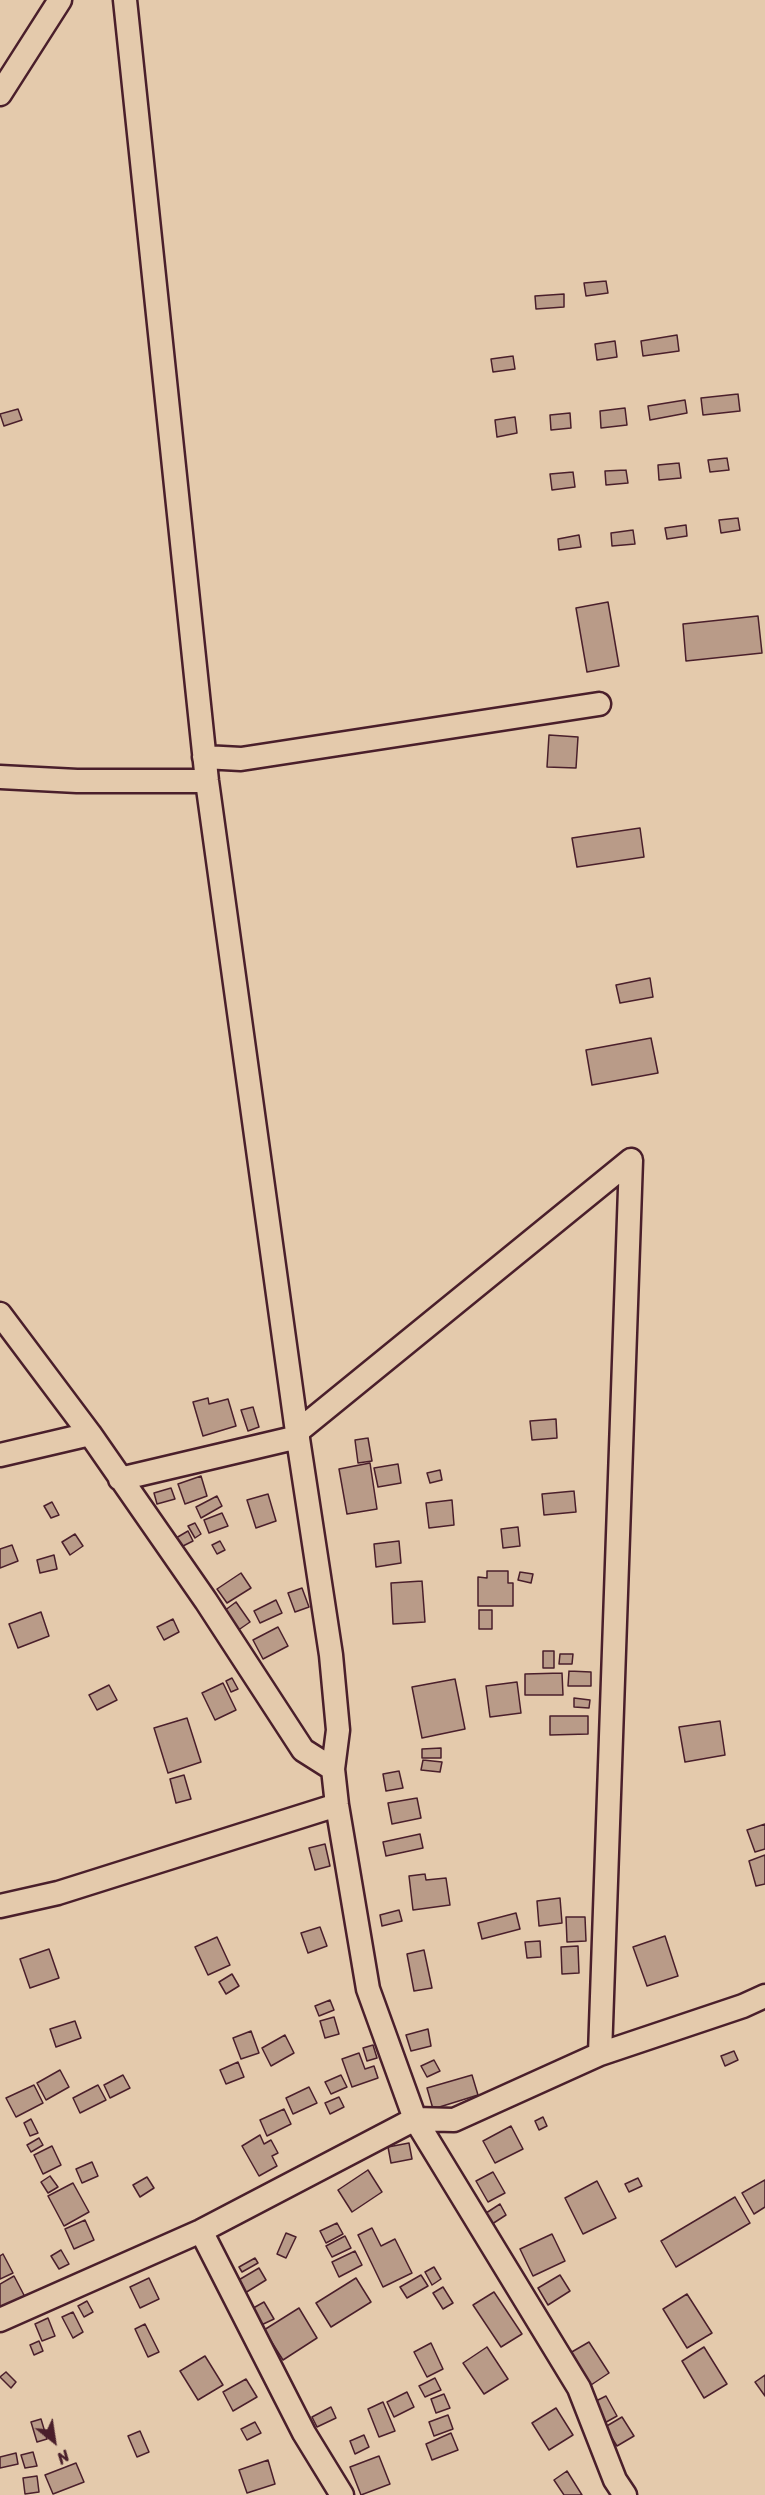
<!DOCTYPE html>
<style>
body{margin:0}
#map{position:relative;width:765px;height:2495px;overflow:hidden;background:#e4caac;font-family:Sriracha,sans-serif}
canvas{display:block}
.north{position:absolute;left:24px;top:2411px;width:60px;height:60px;-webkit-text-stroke:4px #e4caac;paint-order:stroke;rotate:150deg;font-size:16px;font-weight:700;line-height:24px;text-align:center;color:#4a1f2b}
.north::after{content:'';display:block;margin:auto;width:21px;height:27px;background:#4a1f2b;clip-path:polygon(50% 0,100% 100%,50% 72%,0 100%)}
</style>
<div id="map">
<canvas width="765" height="2495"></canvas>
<div class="north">N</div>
</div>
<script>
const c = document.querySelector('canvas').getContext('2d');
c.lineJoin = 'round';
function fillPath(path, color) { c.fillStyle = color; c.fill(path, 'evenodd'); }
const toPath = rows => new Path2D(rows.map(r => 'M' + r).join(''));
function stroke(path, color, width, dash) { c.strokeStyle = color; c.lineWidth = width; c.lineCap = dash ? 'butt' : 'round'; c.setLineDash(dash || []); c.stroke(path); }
const building = toPath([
 [606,281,608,293,586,296,584,283,606,281],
 [564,294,564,307,536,309,535,296,564,294],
 [677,335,679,351,643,356,641,341,677,335],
 [615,341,617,357,597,360,595,344,615,341],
 [513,356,515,369,493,372,491,359,513,356],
 [738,394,740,411,703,415,701,398,738,394],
 [685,400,687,413,650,420,648,406,685,400],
 [625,408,627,425,601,428,600,411,625,408],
 [18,409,22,420,4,426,0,414,18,409],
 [570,413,571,428,551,430,550,415,570,413],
 [515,417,517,433,497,437,495,420,515,417],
 [727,458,729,470,710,472,708,460,727,458],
 [679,463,681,478,659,480,658,465,679,463],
 [626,470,628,483,606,485,605,471,626,470],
 [573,472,575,487,552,490,550,474,573,472],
 [738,518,740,530,721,533,719,520,738,518],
 [686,525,687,536,667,539,665,528,686,525],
 [633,530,635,544,612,546,611,533,633,530],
 [579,535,581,547,559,550,558,539,579,535],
 [608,602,619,666,587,672,576,608,608,602],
 [758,616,762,653,686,661,683,624,758,616],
 [549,735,578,737,576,768,547,767,549,735],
 [640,828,644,857,577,867,572,838,640,828],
 [650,978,653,997,620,1003,616,985,650,978],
 [651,1038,658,1073,592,1085,586,1050,651,1038],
 [208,1398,209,1404,228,1399,236,1426,203,1436,193,1402,208,1398],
 [253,1407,259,1427,248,1431,241,1410,253,1407],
 [556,1419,557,1438,532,1440,530,1421,556,1419],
 [368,1438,372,1461,358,1463,355,1440,368,1438],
 [370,1463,377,1509,347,1514,339,1469,370,1463],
 [398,1464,401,1483,378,1487,374,1468,398,1464],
 [440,1470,442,1480,430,1483,427,1473,440,1470],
 [201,1476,207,1496,185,1504,178,1484,201,1476],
 [171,1488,175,1499,157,1504,154,1493,171,1488],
 [574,1491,576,1512,544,1515,542,1494,574,1491],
 [268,1494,276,1521,256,1528,247,1500,268,1494],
 [217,1496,222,1506,201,1518,196,1507,217,1496],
 [452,1500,454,1525,429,1528,426,1503,452,1500],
 [52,1502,59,1515,51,1518,44,1506,52,1502],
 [222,1513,228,1526,209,1533,204,1520,222,1513],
 [195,1523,201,1534,195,1538,188,1526,195,1523],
 [518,1527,520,1546,503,1548,501,1529,518,1527],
 [188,1531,193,1541,181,1547,176,1538,188,1531],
 [75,1534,83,1546,70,1555,62,1542,75,1534],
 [220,1541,225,1550,217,1554,212,1545,220,1541],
 [399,1541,401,1563,376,1567,374,1544,399,1541],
 [12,1545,18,1561,0,1568,0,1549,12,1545],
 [54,1555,57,1569,40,1573,37,1560,54,1555],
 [487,1571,508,1571,508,1583,513,1583,513,1606,478,1606,478,1577,487,1578,487,1571],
 [520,1572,533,1574,531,1583,518,1580,520,1572],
 [241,1573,251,1588,227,1603,217,1589,241,1573],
 [422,1581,425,1622,393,1624,391,1583,422,1581],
 [302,1588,309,1607,295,1612,288,1593,302,1588],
 [276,1600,282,1613,260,1623,254,1611,276,1600],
 [236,1602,250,1622,237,1631,224,1611,236,1602],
 [479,1610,492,1610,492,1629,479,1629,479,1610],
 [41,1612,49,1636,18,1648,9,1624,41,1612],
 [173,1619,179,1632,164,1640,157,1627,173,1619],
 [278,1627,288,1646,263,1659,253,1640,278,1627],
 [543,1651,554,1651,554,1668,543,1668,543,1651],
 [560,1654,573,1654,572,1664,559,1664,560,1654],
 [569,1671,591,1672,591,1686,568,1686,569,1671],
 [562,1673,563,1695,525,1695,525,1674,562,1673],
 [232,1678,238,1689,231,1692,226,1681,232,1678],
 [455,1679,465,1729,422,1738,412,1687,455,1679],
 [517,1682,521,1713,490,1717,486,1686,517,1682],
 [223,1683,236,1710,215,1720,202,1693,223,1683],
 [109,1685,117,1700,97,1710,89,1695,109,1685],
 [574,1698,590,1700,589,1708,574,1707,574,1698],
 [550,1716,588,1716,588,1734,550,1735,550,1716],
 [187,1718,201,1762,168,1773,154,1728,187,1718],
 [720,1721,725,1755,685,1762,679,1727,720,1721],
 [441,1748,441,1758,422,1758,422,1749,441,1748],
 [423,1760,442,1762,440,1772,421,1770,423,1760],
 [399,1771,403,1788,386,1791,383,1774,399,1771],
 [184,1775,191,1799,176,1803,170,1779,184,1775],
 [417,1798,421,1818,392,1824,388,1803,417,1798],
 [765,1824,765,1849,755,1852,747,1830,765,1824],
 [420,1834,423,1848,386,1856,383,1842,420,1834],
 [325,1844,330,1866,315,1870,309,1848,325,1844],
 [765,1855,765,1884,756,1886,749,1861,765,1855],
 [425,1874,426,1880,446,1878,450,1905,413,1910,409,1876,425,1874],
 [560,1898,562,1923,539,1926,537,1901,560,1898],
 [399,1910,402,1921,382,1926,380,1915,399,1910],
 [516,1913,520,1929,482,1939,478,1923,516,1913],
 [566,1917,585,1917,586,1941,567,1942,566,1917],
 [320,1927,327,1946,308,1953,301,1933,320,1927],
 [665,1936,678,1976,647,1986,633,1947,665,1936],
 [217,1937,230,1965,208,1975,195,1947,217,1937],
 [540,1941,541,1957,527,1958,525,1942,540,1941],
 [578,1946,579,1973,562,1974,561,1947,578,1946],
 [49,1949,59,1978,30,1988,20,1959,49,1949],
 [424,1950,432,1988,414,1991,407,1954,424,1950],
 [232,1974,239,1986,226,1994,219,1982,232,1974],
 [330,2000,334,2010,319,2016,315,2006,330,2000],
 [334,2017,339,2034,325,2038,320,2021,334,2017],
 [75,2021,81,2038,56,2047,50,2029,75,2021],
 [428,2029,431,2046,411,2051,406,2035,428,2029],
 [251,2031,259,2053,241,2059,233,2038,251,2031],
 [285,2035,294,2053,271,2066,262,2048,285,2035],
 [373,2045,377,2058,367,2061,363,2048,373,2045],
 [734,2051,738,2060,725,2066,721,2056,734,2051],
 [359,2053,365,2069,374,2066,378,2078,352,2087,342,2059,359,2053],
 [434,2060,440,2071,427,2077,421,2066,434,2060],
 [238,2062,244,2077,226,2084,220,2070,238,2062],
 [60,2070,69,2087,46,2100,37,2083,60,2070],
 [123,2075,130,2088,110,2098,104,2085,123,2075],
 [341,2075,347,2087,331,2094,325,2082,341,2075],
 [472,2075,478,2095,433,2109,427,2088,472,2075],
 [34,2085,43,2103,16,2117,6,2098,34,2085],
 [98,2085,106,2100,80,2113,73,2098,98,2085],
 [309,2087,317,2103,293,2114,286,2098,309,2087],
 [339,2097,344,2107,330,2114,325,2103,339,2097],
 [284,2109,291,2124,267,2136,260,2120,284,2109],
 [543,2117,547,2126,539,2130,535,2121,543,2117],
 [31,2119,38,2133,30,2136,24,2123,31,2119],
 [511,2126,523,2149,495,2163,483,2141,511,2126],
 [260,2135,264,2144,271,2140,278,2153,272,2156,277,2166,259,2176,242,2146,260,2135],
 [39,2138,43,2145,31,2152,27,2145,39,2138],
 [409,2143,412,2159,391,2163,388,2147,409,2143],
 [52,2146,61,2165,43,2174,34,2155,52,2146],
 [92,2162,98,2176,82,2183,76,2169,92,2162],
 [368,2170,382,2192,352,2212,338,2190,368,2170],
 [493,2172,505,2193,488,2202,476,2181,493,2172],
 [50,2176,58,2187,48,2193,41,2182,50,2176],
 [147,2177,154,2188,140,2197,133,2185,147,2177],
 [638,2178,642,2186,629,2192,625,2184,638,2178],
 [765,2180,765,2207,754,2214,742,2193,765,2180],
 [597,2181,616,2218,583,2234,565,2198,597,2181],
 [73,2183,89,2212,64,2226,48,2196,73,2183],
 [735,2197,750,2223,676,2267,661,2241,735,2197],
 [500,2204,506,2215,489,2226,483,2215,500,2204],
 [85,2220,94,2240,74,2249,65,2229,85,2220],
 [337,2223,343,2234,326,2243,320,2231,337,2223],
 [372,2228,381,2246,395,2239,412,2273,383,2287,358,2235,372,2228],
 [286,2233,296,2237,286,2258,277,2254,286,2233],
 [552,2234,565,2261,533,2276,520,2249,552,2234],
 [345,2236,351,2248,332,2257,326,2246,345,2236],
 [61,2250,69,2264,59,2269,51,2256,61,2250],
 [355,2251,362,2265,339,2277,332,2262,355,2251],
 [3,2254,13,2273,0,2279,0,2256,3,2254],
 [255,2258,258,2263,242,2272,239,2267,255,2258],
 [434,2267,441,2279,432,2285,425,2272,434,2267],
 [259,2268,266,2280,245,2293,237,2281,259,2268],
 [421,2275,428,2286,407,2298,400,2287,421,2275],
 [560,2275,570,2291,548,2305,538,2288,560,2275],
 [14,2276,25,2297,0,2311,0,2284,14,2276],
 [149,2278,159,2299,140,2308,130,2287,149,2278],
 [356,2278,371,2302,331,2327,316,2303,356,2278],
 [443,2287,453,2303,443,2309,433,2293,443,2287],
 [494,2292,522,2334,501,2347,473,2305,494,2292],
 [687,2294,712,2333,687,2348,663,2309,687,2294],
 [87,2301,93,2312,84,2317,78,2306,87,2301],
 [264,2302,274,2319,257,2327,248,2311,264,2302],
 [299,2308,317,2338,283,2360,264,2330,299,2308],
 [73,2312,83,2332,73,2338,62,2317,73,2312],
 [48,2318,55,2336,42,2341,35,2324,48,2318],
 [145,2324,159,2352,148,2357,135,2329,145,2324],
 [39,2341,43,2351,34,2355,30,2345,39,2341],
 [589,2342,609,2373,591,2385,570,2353,589,2342],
 [431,2343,443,2369,427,2377,414,2352,431,2343],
 [487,2347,508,2379,484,2394,463,2363,487,2347],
 [704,2347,727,2384,704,2398,682,2361,704,2347],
 [205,2356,223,2385,198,2400,180,2371,205,2356],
 [6,2372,16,2382,11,2388,0,2377,6,2372],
 [765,2375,765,2396,755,2382,765,2375],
 [435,2378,441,2390,425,2397,419,2386,435,2378],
 [246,2379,257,2397,233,2411,223,2392,246,2379],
 [407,2392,414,2407,394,2417,387,2402,407,2392],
 [444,2394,450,2408,436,2413,431,2399,444,2394],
 [606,2396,617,2416,601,2425,590,2404,606,2396],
 [383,2402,395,2431,379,2437,368,2409,383,2402],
 [331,2407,336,2418,317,2427,312,2417,331,2407],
 [556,2408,573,2435,549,2450,532,2423,556,2408],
 [448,2415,453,2429,434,2436,429,2422,448,2415],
 [622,2417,634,2436,617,2446,605,2427,622,2417],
 [41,2419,47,2439,37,2442,31,2422,41,2419],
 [255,2422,261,2433,247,2440,241,2429,255,2422],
 [140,2431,149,2452,137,2457,128,2436,140,2431],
 [451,2433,458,2450,432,2460,426,2444,451,2433],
 [364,2435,369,2447,355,2454,350,2441,364,2435],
 [33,2452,37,2466,25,2468,21,2455,33,2452],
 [16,2453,18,2464,0,2468,0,2457,16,2453],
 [379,2456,390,2484,361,2495,350,2467,379,2456],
 [268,2460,275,2484,247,2493,239,2470,268,2460],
 [76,2463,84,2482,53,2494,45,2475,76,2463],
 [567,2471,582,2495,564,2495,554,2480,567,2471],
 [37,2476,39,2492,25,2494,23,2478,37,2476]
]);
fillPath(building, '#b99b88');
stroke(building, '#4a1f2b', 1.5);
const minor = toPath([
 [125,0,207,781,297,1432,331,1655,338,1730,333,1769,337,1805,368,1989,415,2119,579,2388,615,2480,625,2495],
 [0,94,60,0],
 [204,757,241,759,599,704],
 [0,777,77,781,207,781],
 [0,1314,90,1434,206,1601,303,1750,333,1769],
 [297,1432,631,1160,600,2054],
 [0,1455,90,1434],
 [120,1479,298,1437],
 [0,1906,58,1893,337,1805],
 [201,2231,304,2433,342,2495],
 [0,2320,201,2231,415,2119,454,2120,600,2054,743,2006,765,1996]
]);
stroke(minor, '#4a1f2b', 27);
stroke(minor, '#e4caac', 22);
</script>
